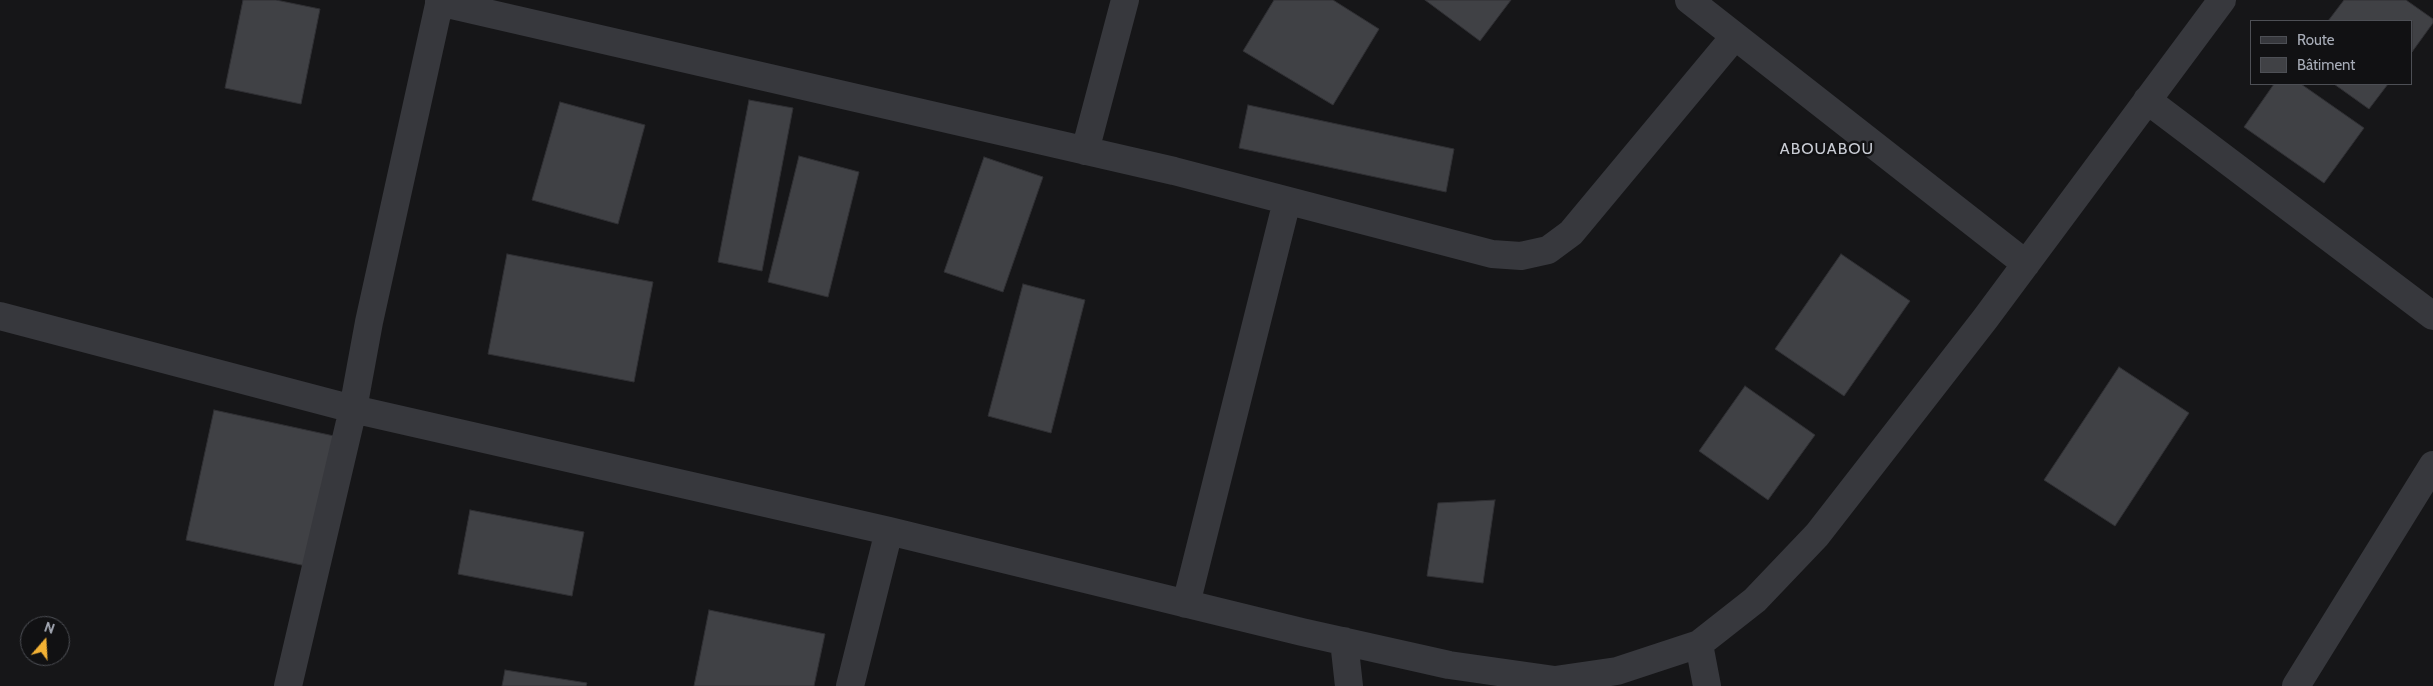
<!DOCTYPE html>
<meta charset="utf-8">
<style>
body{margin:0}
#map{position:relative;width:2433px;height:686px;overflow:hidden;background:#161618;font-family:Cabin,sans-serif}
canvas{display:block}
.legend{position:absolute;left:2250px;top:20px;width:162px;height:65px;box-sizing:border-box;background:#111113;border:1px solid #4d4f55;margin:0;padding:6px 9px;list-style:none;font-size:15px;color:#a8adb8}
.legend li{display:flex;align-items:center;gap:10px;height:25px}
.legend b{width:25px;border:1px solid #4d4f55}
.north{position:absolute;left:20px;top:616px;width:50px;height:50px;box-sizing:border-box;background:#111113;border:1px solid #4d4f55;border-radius:50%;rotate:19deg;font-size:14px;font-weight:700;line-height:20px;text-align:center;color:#a8adb8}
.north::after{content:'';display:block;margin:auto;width:18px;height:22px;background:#f2b134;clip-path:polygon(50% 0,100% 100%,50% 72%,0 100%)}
</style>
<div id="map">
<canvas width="2433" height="686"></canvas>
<ul class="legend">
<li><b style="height:6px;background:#37383d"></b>Route</li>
<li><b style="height:14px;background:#404145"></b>Bâtiment</li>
</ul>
<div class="north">N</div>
</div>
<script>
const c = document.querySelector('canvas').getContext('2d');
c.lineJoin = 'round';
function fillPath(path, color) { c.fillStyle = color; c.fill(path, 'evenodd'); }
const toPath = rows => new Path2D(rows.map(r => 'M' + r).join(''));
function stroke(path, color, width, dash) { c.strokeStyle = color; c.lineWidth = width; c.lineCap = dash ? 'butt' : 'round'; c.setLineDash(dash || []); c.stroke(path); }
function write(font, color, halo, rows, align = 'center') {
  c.font = font + ' Cabin,sans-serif'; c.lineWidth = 5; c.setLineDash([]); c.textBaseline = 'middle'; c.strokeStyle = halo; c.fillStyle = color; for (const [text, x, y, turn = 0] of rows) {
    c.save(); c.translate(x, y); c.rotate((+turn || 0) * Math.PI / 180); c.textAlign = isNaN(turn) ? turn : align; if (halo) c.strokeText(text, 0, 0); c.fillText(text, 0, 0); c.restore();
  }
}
const building = toPath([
 [243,0,276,0,320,9,301,104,225,88,243,0],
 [1274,0,1333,0,1379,29,1333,105,1243,51,1274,0],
 [1425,0,1511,0,1480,41,1425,0],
 [2344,0,2406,0,2433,19,2433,23,2412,52,2412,21,2328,21,2344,0],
 [2274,84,2301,84,2364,128,2324,183,2244,127,2274,84],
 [2334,84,2388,84,2369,109,2334,84],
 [749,100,793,108,762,271,718,262,749,100],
 [560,102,645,125,618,224,532,200,560,102],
 [1248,105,1454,149,1446,192,1239,148,1248,105],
 [799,156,859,172,828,297,768,282,799,156],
 [984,157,1043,177,1003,292,944,272,984,157],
 [507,254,653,282,634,382,488,354,507,254],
 [1841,254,1910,301,1844,396,1775,349,1841,254],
 [1023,284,1085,300,1051,433,988,416,1023,284],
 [2119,367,2189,413,2115,526,2044,480,2119,367],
 [1745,386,1815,435,1768,500,1699,451,1745,386],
 [214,410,334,436,306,566,186,540,214,410],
 [1495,500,1483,583,1427,576,1438,503,1495,500],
 [470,510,584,532,572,596,458,574,470,510],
 [709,610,825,634,814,686,694,686,709,610],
 [505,670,587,683,586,686,502,686,505,670]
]);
fillPath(building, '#404145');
stroke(building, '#303034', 1);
stroke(toPath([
 [1689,0,2026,264],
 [439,2,1174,171,1492,254,1521,256,1548,250,1571,233,1735,36],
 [2147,100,2433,316],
 [1085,151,1125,0],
 [0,316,353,409,889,531,1302,632,1449,665,1555,680,1617,671,1699,644,1755,600,1817,535,1985,319,2222,0],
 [1186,604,1287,201],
 [1344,641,1349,686],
 [1699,644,1707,686],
 [288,686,353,409,369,322,440,0],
 [850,686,889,531],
 [2296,686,2433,465]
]), '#37383d', 28);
c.letterSpacing = '1px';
write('16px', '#c9ccd4', '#111113', [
 ["ABOUABOU",1827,149]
]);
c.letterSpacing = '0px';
</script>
